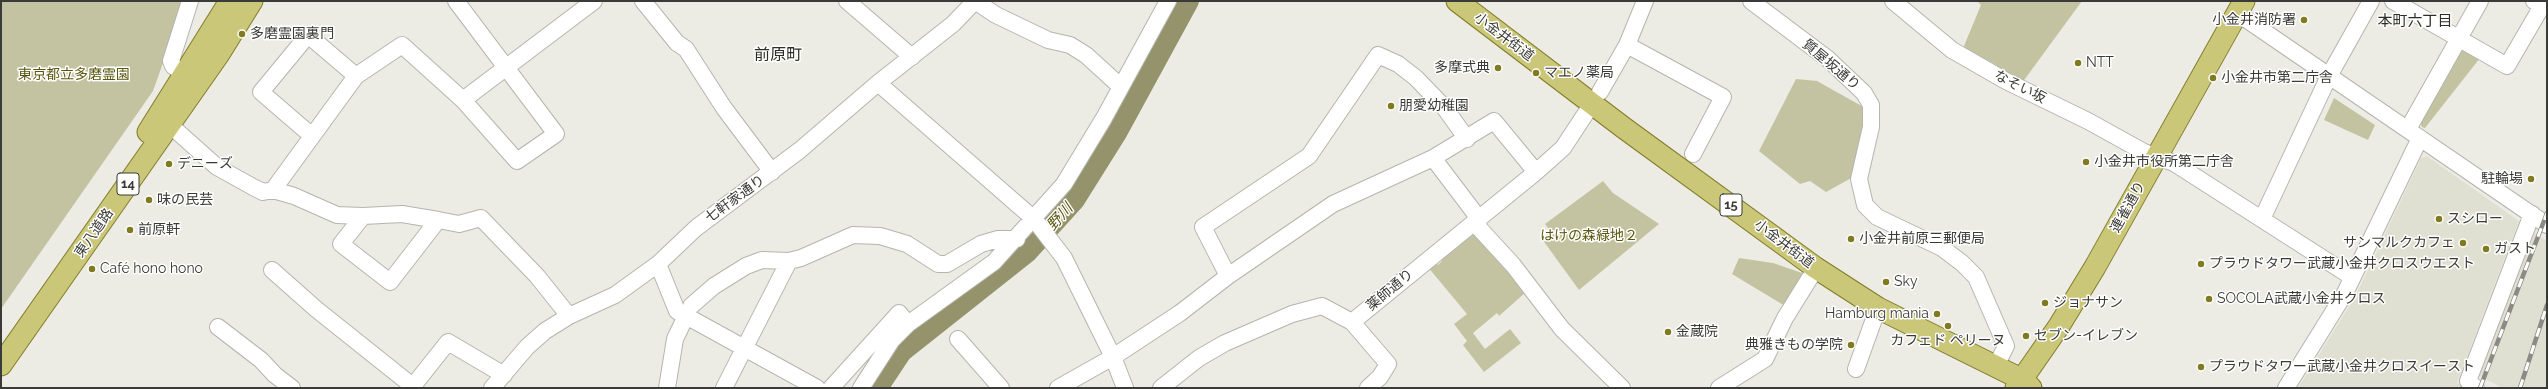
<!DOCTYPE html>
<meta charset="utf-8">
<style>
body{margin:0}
#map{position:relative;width:2548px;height:389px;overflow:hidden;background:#ecece5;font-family:Raleway,sans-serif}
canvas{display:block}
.frame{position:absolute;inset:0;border:2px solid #3a3a38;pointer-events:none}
</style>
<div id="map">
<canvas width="2548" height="389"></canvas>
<div class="frame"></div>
</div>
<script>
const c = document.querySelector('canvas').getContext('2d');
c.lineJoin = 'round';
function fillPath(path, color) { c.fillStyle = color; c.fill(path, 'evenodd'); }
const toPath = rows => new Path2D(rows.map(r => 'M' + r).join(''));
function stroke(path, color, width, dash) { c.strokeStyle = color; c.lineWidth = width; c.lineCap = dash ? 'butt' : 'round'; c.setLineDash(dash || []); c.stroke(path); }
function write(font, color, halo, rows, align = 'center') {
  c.font = font + ' Raleway,"Noto Sans JP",sans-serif'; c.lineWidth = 3; c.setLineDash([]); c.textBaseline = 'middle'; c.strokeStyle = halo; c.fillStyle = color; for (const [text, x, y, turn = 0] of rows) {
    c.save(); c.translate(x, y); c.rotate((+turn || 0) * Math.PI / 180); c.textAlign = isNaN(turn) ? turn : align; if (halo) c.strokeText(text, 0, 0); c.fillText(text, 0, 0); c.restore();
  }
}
fillPath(toPath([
 [2427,156,2519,221,2457,383,2465,388,2298,388,2355,297,2421,158],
 [2533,232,2547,241,2547,388,2502,388,2478,375]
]), '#e0e0d2');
fillPath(toPath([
 [1,1,185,1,153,91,1,309],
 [1977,1,2082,1,2022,83,1993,63,1968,51,1964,46,1981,5],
 [2466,49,2480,58,2425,128,2422,127,2419,120,2458,53],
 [1796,79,1817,81,1867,109,1855,176,1826,192,1810,181,1800,184,1759,151],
 [2334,98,2375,125,2368,140,2324,120],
 [1603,181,1613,193,1659,224,1579,290,1542,239,1551,232,1545,224],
 [1474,231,1526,292,1499,316,1497,313,1473,333,1485,349,1510,329,1521,343,1484,372,1463,345,1467,341,1454,324,1467,314,1427,266,1433,261,1438,265,1442,261,1438,256],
 [1739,258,1773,263,1808,275,1785,306,1732,274]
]), '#c4c3a1');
stroke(toPath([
 [878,388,902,352,1027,253,1075,200,1117,133,1189,1]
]), '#95936b', 20);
const minor = toPath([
 [456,1,556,134,517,161,463,100],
 [643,1,677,43,686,49,724,108,772,172],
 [847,1,912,57],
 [975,1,996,15,1048,40,1070,45,1086,55,1120,86],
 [1751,1,1828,59,1864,93,1871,105,1871,127,1859,179,1865,205,1877,217,1942,248,1962,263,1976,277,2006,346,1996,366],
 [1893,1,1952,50,2006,81,2088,121,2144,152,2174,163,2352,277],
 [2393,1,2507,66,2542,6,2534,1],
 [2237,13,2547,225],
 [1627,45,1723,97,1693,154],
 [184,74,173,66,171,61,190,1],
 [878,83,1034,219,1064,258,1113,357,1125,388],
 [1600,92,1627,45,1645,1],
 [170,125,217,167,253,187,263,192,273,190,294,196,337,215,363,216],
 [2408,129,2480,1],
 [312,136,261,92,308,35,356,76],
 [1433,158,1477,216,1479,228,1513,265,1562,329,1622,388],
 [273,190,356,76,402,45,463,100,594,1],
 [2262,219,2329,76,2371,1],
 [438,220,402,214,363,216,341,244,390,282,438,220,459,224,481,218,537,276,569,316],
 [658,264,677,311,817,388],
 [272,270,316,309,415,388],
 [1228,276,1203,227,1309,156,1378,55,1398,64,1416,78,1444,107,1467,139],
 [691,306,714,286,746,266,762,260,789,261,801,258,853,235,880,236,907,244,938,264,947,264,981,244,998,239,1017,239],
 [1352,322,1388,364,1380,377,1368,388],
 [218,327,261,360,275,375,292,388],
 [958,339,1001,388],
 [1856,369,1878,308],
 [413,386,448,342,504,375],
 [492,388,527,347,545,331,569,316,615,295,658,264,696,228,800,150,878,83,953,24,975,1],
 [667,388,675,339,686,316],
 [724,388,789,261],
 [831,388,899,313,908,324],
 [861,388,892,340,908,324,994,262,1064,184,1104,118,1168,1],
 [1058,388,1113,357,1180,313,1228,276,1333,204,1433,158,1494,121,1536,172],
 [1161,388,1199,358,1225,343,1292,314,1322,306,1352,322,1536,172,1563,148,1586,113],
 [1719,388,1765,359,1785,318,1816,268],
 [2286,388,2345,293,2420,138],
 [2476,388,2468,381,2532,214]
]);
const major = toPath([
 [1457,1,1624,128,1816,268,1878,308,2023,380,2031,388],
 [148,132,230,1],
 [1,365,219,54,252,1],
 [2016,388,2059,326,2095,267,2244,1]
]);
stroke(minor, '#b5b4ae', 18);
stroke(major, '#827d28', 23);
stroke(minor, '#fff', 16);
stroke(major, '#cbc779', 21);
const rail = toPath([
 [2480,388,2547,213],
 [2520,388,2547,305]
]);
stroke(rail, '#8b8b86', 4.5);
stroke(rail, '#fffffe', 3, [9]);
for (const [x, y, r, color] of [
 [2304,20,4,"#807a21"],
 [242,34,4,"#807a21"],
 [2078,63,4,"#807a21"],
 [1498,68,4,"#807a21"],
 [1536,73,4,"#807a21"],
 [2213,78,4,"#807a21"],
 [1391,106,4,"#807a21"],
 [2086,162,4,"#807a21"],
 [169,164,4,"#807a21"],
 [2531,179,4,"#807a21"],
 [149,200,4,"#807a21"],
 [2439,219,4,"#807a21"],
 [130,230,4,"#807a21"],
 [1851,239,4,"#807a21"],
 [2463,243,4,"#807a21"],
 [2486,249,4,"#807a21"],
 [2201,264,4,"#807a21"],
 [92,269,4,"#807a21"],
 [1886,282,4,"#807a21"],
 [2209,299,4,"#807a21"],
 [2045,303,4,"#807a21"],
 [1937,314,4,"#807a21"],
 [1948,326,4,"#807a21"],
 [1668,332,4,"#807a21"],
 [2026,336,4,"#807a21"],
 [1851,345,4,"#807a21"],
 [2201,367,4,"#807a21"]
]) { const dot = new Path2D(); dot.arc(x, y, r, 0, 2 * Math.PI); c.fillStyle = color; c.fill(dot); stroke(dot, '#fffffe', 1.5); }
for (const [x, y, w] of [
 [128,184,22],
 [1731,205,22]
]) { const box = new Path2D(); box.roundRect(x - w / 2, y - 11, w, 22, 3); c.fillStyle = '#fffffe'; c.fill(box); stroke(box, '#3a3a38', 1); }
write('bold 13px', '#3a3a38', null, [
 ["14",128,184],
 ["15",1731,205]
]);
write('14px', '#3a3a38', '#fffffe', [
 ["小金井消防署",2296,20,"right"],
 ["多磨霊園裏門",250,34],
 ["NTT",2086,63],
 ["多摩式典",1490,68,"right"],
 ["マエノ薬局",1544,73],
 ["小金井市第二庁舎",2221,78],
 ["朋愛幼稚園",1399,106],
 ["小金井市役所第二庁舎",2094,162],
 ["デニーズ",177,164],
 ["駐輪場",2523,179,"right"],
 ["味の民芸",157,200],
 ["スシロー",2447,219],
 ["前原軒",138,230],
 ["小金井前原三郵便局",1859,239],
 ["サンマルクカフェ",2455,243,"right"],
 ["ガスト",2494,249],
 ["プラウドタワー武蔵小金井クロスウエスト",2209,264],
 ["Café hono hono",100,269],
 ["Sky",1894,282],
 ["SOCOLA武蔵小金井クロス",2217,299],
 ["ジョナサン",2053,303],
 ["Hamburg mania",1929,314,"right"],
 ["金蔵院",1676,332],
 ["セブン-イレブン",2034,336],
 ["カフェド ペリーヌ",1948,341,"center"],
 ["典雅きもの学院",1843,345,"right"],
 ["プラウドタワー武蔵小金井クロスイースト",2209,367]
], 'left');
write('14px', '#3a3a38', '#fffffe', [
 ["小金井街道",1504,37,37],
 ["質屋坂通り",1831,65,40],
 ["なそい坂",2020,87,27],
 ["七軒家通り",735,199,-36],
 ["連雀通り",2128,207,-61],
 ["東八道路",94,233,-55],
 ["小金井街道",1784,244,37],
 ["薬師通り",1390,290,-40]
]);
write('14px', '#5a560f', '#fffffe', [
 ["東京都立多磨霊園",74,75],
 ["はけの森緑地２",1589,236]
]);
write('15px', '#2e2e29', '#fffffe', [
 ["本町六丁目",2415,21]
]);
write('italic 15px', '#5b5711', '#fffffe', [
 ["野川",1060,217,-48]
]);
write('16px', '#2e2e29', '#fffffe', [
 ["前原町",778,55]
]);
</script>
